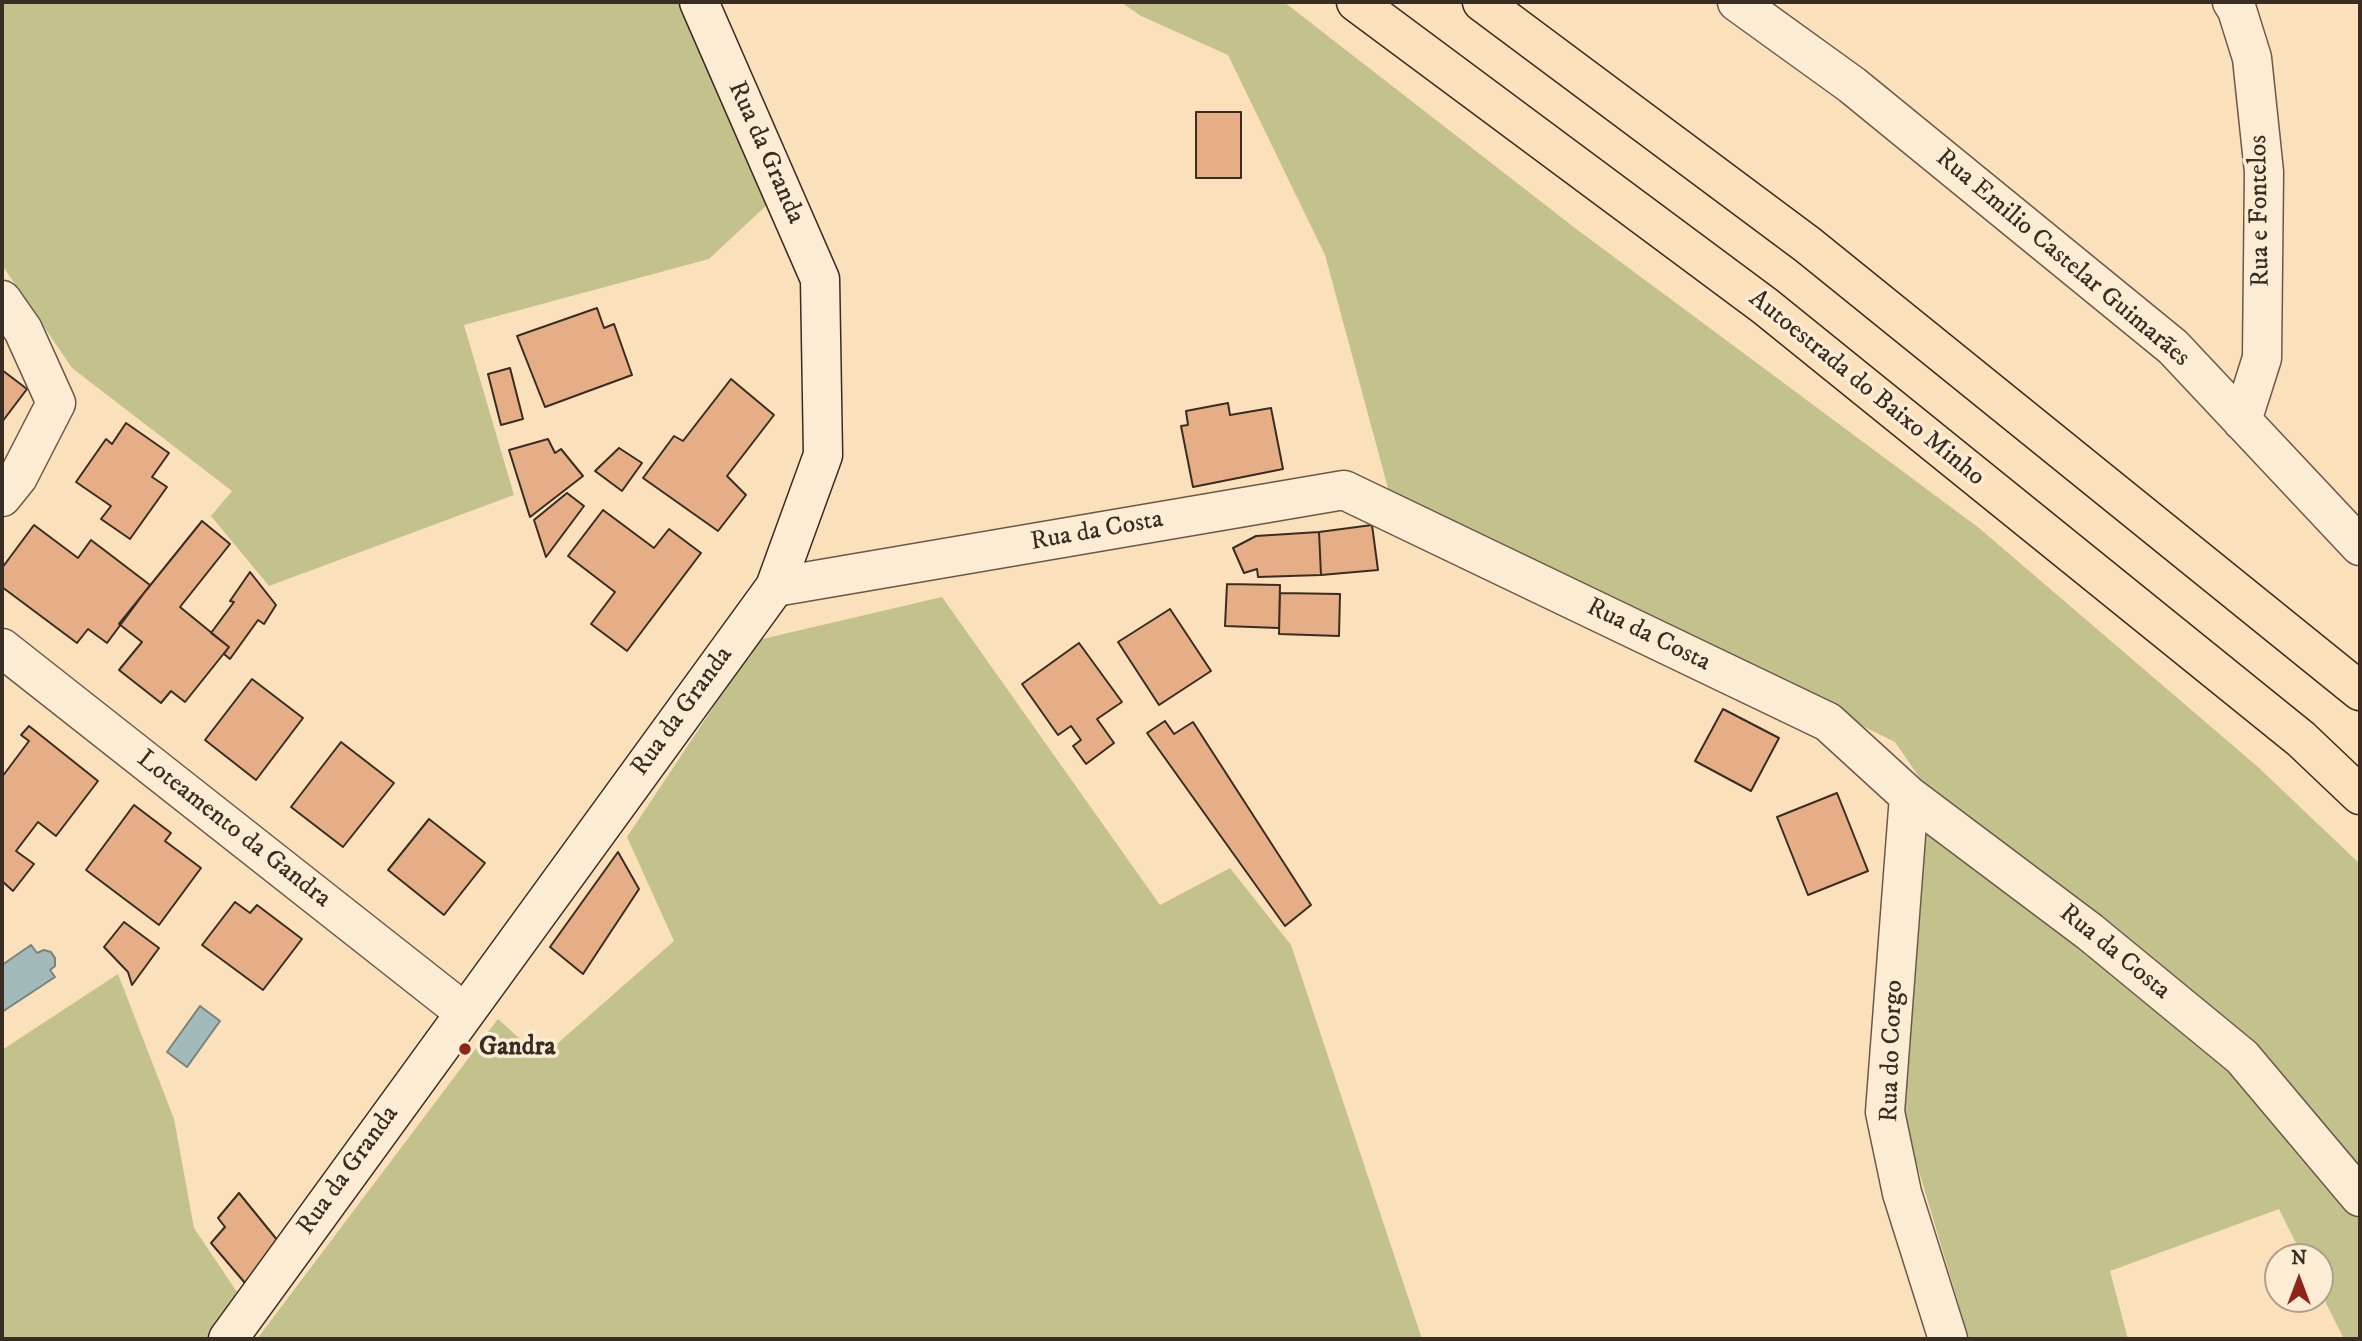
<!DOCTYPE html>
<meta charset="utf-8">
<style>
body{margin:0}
#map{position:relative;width:2362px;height:1341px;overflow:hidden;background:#fbe1bb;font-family:"IM FELL DW Pica",serif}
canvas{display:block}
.frame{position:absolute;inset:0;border:4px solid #392c23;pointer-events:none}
.north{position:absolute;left:2264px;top:1243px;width:70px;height:70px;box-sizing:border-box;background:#fcecd3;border:2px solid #ae9f8d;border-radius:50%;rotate:0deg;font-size:19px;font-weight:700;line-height:28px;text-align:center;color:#392c23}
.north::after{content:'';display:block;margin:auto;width:24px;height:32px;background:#8f2418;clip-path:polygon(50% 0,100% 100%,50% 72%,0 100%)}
</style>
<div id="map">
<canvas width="2362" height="1341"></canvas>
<div class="frame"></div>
<div class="north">N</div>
</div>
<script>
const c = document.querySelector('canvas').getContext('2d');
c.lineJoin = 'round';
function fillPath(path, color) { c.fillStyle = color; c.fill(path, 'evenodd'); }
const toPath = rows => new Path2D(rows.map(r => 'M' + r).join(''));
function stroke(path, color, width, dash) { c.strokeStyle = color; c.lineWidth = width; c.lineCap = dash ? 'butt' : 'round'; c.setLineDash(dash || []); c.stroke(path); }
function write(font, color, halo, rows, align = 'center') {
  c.font = font + ' "IM FELL DW Pica",serif'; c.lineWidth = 7; c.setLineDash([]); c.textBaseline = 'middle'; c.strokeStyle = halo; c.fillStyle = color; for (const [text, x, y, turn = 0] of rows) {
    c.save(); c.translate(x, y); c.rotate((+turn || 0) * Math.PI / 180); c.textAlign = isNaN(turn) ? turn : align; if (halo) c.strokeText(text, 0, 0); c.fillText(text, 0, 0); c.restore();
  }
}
fillPath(toPath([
 [2,2,683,2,769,203,709,259,464,325,514,495,269,586,211,516,232,491,72,368,2,265],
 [1121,2,1284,2,1575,228,1979,528,2258,767,2360,864,2360,1339,2344,1339,2320,1291,2320,1257,2303,1257,2279,1209,2110,1271,2128,1339,1969,1339,1903,1118,1928,790,1895,742,1389,492,1325,255,1228,55,1141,16],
 [942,597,1160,905,1230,868,1291,945,1422,1339,257,1339,498,1019,541,1058,674,941,627,837,758,640],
 [118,974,174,1119,194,1228,239,1295,206,1339,2,1339,2,1050]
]), '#c3c28d');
const water = toPath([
 [31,945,37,953,44,950,51,952,55,958,55,966,50,970,55,977,2,1012,2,965,31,945],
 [200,1006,220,1021,187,1067,167,1052,200,1006]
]);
fillPath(water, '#a2bbba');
stroke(water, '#78827e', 2);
const building = toPath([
 [1196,112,1241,112,1241,178,1196,178,1196,112],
 [597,308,604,328,614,324,632,375,545,407,517,336,597,308],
 [510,368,523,419,501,425,488,374,510,368],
 [2,370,27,389,2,422,2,370],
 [731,379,774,415,727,476,746,495,718,531,643,478,674,436,683,441,731,379],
 [1228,403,1230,415,1271,408,1283,469,1193,487,1181,426,1188,425,1186,411,1228,403],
 [126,423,169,453,152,477,167,487,130,539,101,519,111,506,76,482,106,439,112,444,126,423],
 [548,439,555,453,561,449,583,476,530,517,509,450,548,439],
 [619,448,642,463,622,491,595,471,619,448],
 [567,493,584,506,546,557,534,520,567,493],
 [603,510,654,548,669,529,701,553,627,651,591,624,615,592,568,556,603,510],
 [202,521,230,544,180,607,229,647,185,702,171,691,161,703,119,670,142,642,119,624,202,521],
 [34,525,78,558,91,540,150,585,107,643,88,629,77,643,2,587,2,568,34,525],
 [1372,525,1378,570,1321,575,1319,532,1372,525],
 [1319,532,1321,575,1258,577,1257,569,1244,573,1233,548,1256,536,1319,532],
 [250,572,276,605,264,624,258,620,230,659,224,654,229,647,211,633,234,602,230,601,250,572],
 [1227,584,1280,585,1279,628,1225,626,1227,584],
 [1280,593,1340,594,1339,636,1279,634,1280,593],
 [1170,609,1211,671,1159,705,1118,642,1170,609],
 [1079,643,1122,702,1097,719,1114,743,1086,764,1073,746,1081,740,1071,726,1058,735,1022,684,1079,643],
 [252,679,303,718,256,780,205,740,252,679],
 [1723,709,1779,738,1751,791,1695,761,1723,709],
 [1165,721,1174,734,1193,722,1311,905,1285,926,1147,733,1165,721],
 [29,726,98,781,56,836,38,822,16,851,34,864,13,891,2,881,2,777,29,741,21,735,29,726],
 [341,742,394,783,343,847,291,807,341,742],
 [1837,793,1868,871,1808,895,1777,817,1837,793],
 [134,805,171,833,165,841,201,868,159,925,86,870,134,805],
 [429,819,485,863,444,915,388,870,429,819],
 [618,852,639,889,583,974,550,947,618,852],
 [235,902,250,913,257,905,302,939,263,990,202,945,235,902],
 [124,922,159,948,132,985,128,972,104,947,124,922],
 [239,1193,278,1241,245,1283,211,1243,225,1227,218,1218,239,1193]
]);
fillPath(building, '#e6ae86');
stroke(building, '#392c23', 2);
const street = toPath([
 [1737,2,1852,85,2173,347,2360,546],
 [2232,2,2237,10,2252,58,2264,172,2262,358,2242,421],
 [2,300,23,330,56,403,18,477,2,497],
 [775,587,1344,490,1828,722,1909,796,2090,932,2242,1057,2360,1197],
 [2,648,464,1012],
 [1909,796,1885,1112,1902,1193,1948,1339]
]);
const secondary = toPath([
 [228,1339,775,587,823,455,820,279,699,2]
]);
const highway = toPath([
 [1356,2,1765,306,2301,739,2360,795],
 [1482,2,1808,245,2360,691]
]);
stroke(street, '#6a5949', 41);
stroke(secondary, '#392c23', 41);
stroke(highway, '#392c23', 41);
stroke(street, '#fcecd3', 38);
stroke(secondary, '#fcecd3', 38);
stroke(highway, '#fbe1bb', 38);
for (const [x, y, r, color] of [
 [465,1049,7,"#8f2418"]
]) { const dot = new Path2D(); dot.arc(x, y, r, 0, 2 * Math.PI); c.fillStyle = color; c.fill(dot); stroke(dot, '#fcecd3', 2.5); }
write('26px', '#392c23', '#fcecd3', [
 ["Rua da Granda",765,153,66],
 ["Rua e Fontelos",2261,211,-91],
 ["Rua Emilio Castelar Guimarães",2062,259,40],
 ["Autoestrada do Baixo Minho",1866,389,39],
 ["Rua da Costa",1097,532,-10],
 ["Rua da Costa",1648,636,26],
 ["Rua da Granda",683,712,-54],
 ["Loteamento da Gandra",233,830,38],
 ["Rua da Costa",2114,953,39],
 ["Rua do Corgo",1893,1051,-88],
 ["Rua da Granda",349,1171,-54]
]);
write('bold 26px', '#392c23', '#fcecd3', [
 ["Gandra",479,1049]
], 'left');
</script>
